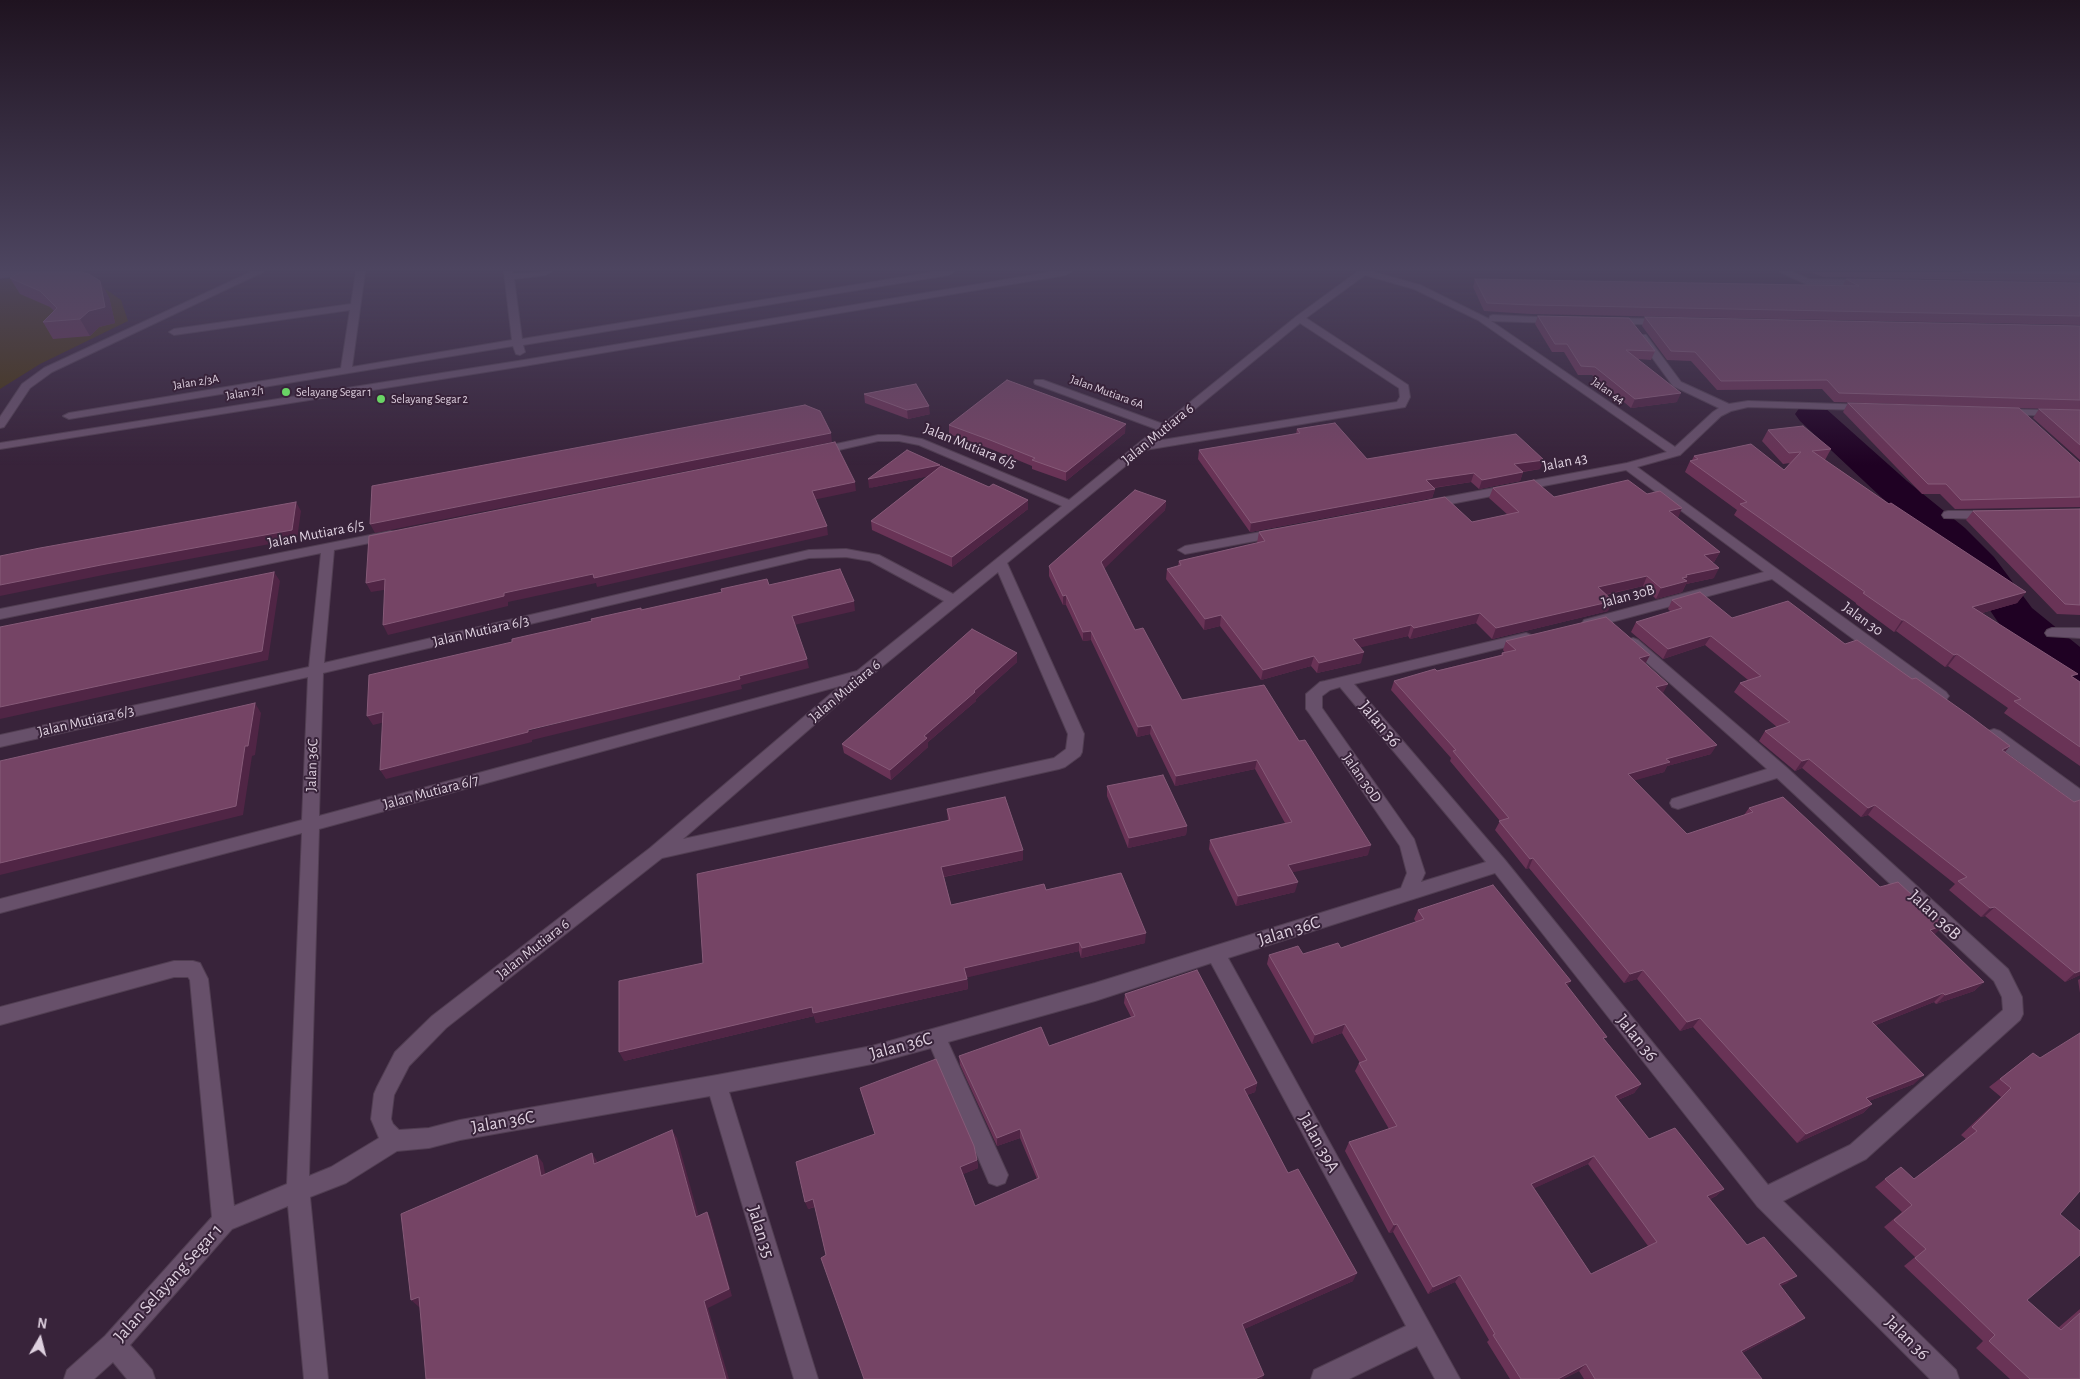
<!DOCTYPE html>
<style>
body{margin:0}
#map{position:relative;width:2080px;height:1379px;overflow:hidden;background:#38233a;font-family:"Alegreya Sans",sans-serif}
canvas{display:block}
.north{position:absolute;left:15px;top:1314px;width:50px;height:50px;-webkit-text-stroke:4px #38233a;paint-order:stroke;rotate:8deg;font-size:14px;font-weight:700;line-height:20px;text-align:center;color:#ded0df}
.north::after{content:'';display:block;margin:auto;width:18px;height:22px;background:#ded0df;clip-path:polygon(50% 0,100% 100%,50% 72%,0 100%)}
</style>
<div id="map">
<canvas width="2080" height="1379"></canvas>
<div class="north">N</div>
</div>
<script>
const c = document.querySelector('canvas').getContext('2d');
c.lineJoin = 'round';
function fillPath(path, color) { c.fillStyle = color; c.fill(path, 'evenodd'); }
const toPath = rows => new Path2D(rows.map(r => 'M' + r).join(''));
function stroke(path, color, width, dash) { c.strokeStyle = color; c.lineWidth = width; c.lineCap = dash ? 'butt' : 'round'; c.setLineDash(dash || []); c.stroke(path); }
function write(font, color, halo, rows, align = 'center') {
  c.font = font + ' "Alegreya Sans",sans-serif'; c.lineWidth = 4; c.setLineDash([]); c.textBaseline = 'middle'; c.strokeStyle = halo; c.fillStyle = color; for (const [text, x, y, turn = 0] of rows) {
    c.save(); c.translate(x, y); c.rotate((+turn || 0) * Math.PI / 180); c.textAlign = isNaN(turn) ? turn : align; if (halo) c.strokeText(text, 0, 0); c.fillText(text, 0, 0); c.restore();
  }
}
fillPath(toPath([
 [20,277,89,284,107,290,121,300,128,321,40,364,0,389,0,280]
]), '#46340f');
fillPath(toPath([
 [1812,404,1824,407,1907,481,1965,528,1994,557,2032,608,2080,647,2080,687,2064,682,2002,628,1966,575,1937,544,1881,497,1800,421,1795,414,1800,407,1812,404]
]), '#1f0123');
const minor = toPath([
 [0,272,29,272,24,275,0,278,0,272],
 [251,272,263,272,52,372,30,388,4,427,0,428,0,417,22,384,44,368,251,272],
 [356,272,365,272,352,367,512,340,504,272,512,272,513,274,551,272,546,275,514,279,522,339,934,272,954,272,949,275,523,345,525,352,520,355,516,354,513,346,69,419,63,416,69,413,341,368,350,310,174,335,169,332,174,329,351,304,356,272],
 [1051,272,1071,272,1066,275,524,366,0,449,0,443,524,360,1051,272],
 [1357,272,1373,272,1420,285,1489,319,1490,316,1493,315,1559,318,1561,320,1556,323,1491,321,1675,447,1713,412,1719,408,1673,386,1637,337,1638,335,1646,335,1681,382,1729,404,1748,401,1870,405,1872,407,1866,410,1748,407,1731,411,1721,416,1680,455,1637,467,1946,692,1949,696,1946,700,1941,701,1936,700,1772,579,1589,628,1584,626,1582,623,1584,620,1764,572,1626,470,1430,508,1426,507,1424,504,1430,500,1627,463,1667,452,1478,320,1414,289,1365,275,1306,318,1408,385,1410,397,1405,407,1145,450,1007,563,1084,734,1082,752,1080,756,1065,767,1059,769,662,858,446,1028,409,1066,394,1095,391,1119,393,1124,399,1130,429,1128,460,1120,717,1075,872,1046,1095,983,1401,888,1407,873,1400,846,1309,713,1306,709,1306,694,1320,682,1325,681,1526,633,1531,635,1533,638,1531,641,1354,684,1505,860,1768,1185,1850,1145,2003,1010,2002,997,1994,981,1777,778,1678,809,1672,807,1670,803,1672,799,1767,769,1628,646,1626,643,1628,640,1633,638,1638,640,1786,767,2008,969,2022,997,2023,1014,2020,1020,1866,1159,1783,1201,1956,1370,1959,1379,1930,1379,1757,1206,1495,873,1228,958,1460,1379,1435,1379,1417,1346,1349,1379,1311,1379,1314,1370,1406,1326,1211,963,1095,1001,948,1042,1008,1175,1005,1183,997,1186,989,1183,931,1048,872,1064,729,1092,818,1379,794,1379,710,1096,460,1140,429,1148,397,1151,346,1183,310,1197,328,1379,304,1379,288,1206,232,1229,130,1345,152,1370,155,1379,127,1379,113,1362,94,1379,64,1379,67,1370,105,1336,212,1217,190,980,188,977,174,977,0,1025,0,1007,174,961,193,961,200,963,208,979,234,1206,287,1184,302,833,0,913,0,899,302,820,308,677,0,747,0,735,309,667,321,553,0,619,0,609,390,531,395,532,396,535,395,538,334,550,324,663,809,550,846,549,879,555,953,594,1062,506,919,445,899,441,878,441,817,455,811,451,813,449,878,435,899,435,922,439,1069,500,1156,429,1035,384,1034,382,1035,380,1043,380,1163,424,1297,316,1357,272],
 [1300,323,1399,388,1400,397,1397,402,1156,441,1300,323],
 [846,557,870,561,944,601,857,671,319,816,323,673,809,558,846,557],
 [998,572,1068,734,1066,749,1054,758,683,839,867,679,998,572],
 [840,686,650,848,432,1016,395,1052,377,1087,374,1094,371,1119,379,1138,331,1167,309,1176,319,829,840,686],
 [1340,687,1486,862,1421,882,1425,873,1414,839,1322,708,1322,696,1330,690,1340,687],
 [1780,272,1792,272,1809,279,1864,280,1869,283,1864,286,1808,285,1780,272],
 [1612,318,1664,319,1669,322,1664,325,1608,323,1607,321,1612,318],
 [2004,409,2080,411,2080,417,2000,414,1998,412,2004,409],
 [1948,511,1989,511,1995,515,1989,519,1944,518,1942,515,1944,512,1948,511],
 [1277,529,1283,533,1282,536,1185,554,1178,550,1185,546,1277,529],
 [2052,628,2080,628,2080,638,2047,636,2045,633,2047,630,2052,628],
 [1994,729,2000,731,2080,789,2080,804,2074,802,1988,739,1986,735,1988,731,1994,729]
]);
stroke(minor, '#513e52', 2);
fillPath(minor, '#67506a');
fillPath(toPath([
 [1811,272,2080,272,2080,282,1822,277],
 [10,278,109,297,115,323,99,327,90,336,53,339,43,322,54,311,50,307,20,294],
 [1475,279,1843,285,1846,279,2080,283,2080,325,1530,314,1484,311,1473,287],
 [1538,316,1655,351,1651,360,1638,359,1677,402,1631,408,1592,375,1578,375,1564,352,1552,352,1535,324],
 [1645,317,2080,326,2080,410,1834,402,1822,389,1717,390,1691,361,1667,360,1642,326],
 [864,394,930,414,908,419,865,403],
 [1848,403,2080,463,2080,507,1955,509,1940,494,1922,494,1843,412],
 [2039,409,2080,410,2080,460,2033,418],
 [949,425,1125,433,1066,481,1032,469,1032,466,991,449,949,434],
 [1297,429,1367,459,1540,469,1523,472,1520,481,1479,489,1471,482,1434,488,1435,489,1432,498,1250,532,1198,459,1199,450,1296,434],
 [1768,430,1831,449,1825,460,1889,504,2026,592,2017,603,1982,613,2080,682,2080,766,2004,713,2008,708,1948,666,1945,667,1896,631,1894,632,1856,604,1856,603,1734,515,1737,510,1685,472,1690,461,1692,460,1694,456,1784,470,1790,463,1783,464,1762,441],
 [940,465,940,467,989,487,1028,509,952,567,872,530,871,521,928,476,869,488],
 [1493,488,1554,497,1677,518,1720,552,1714,562,1713,562,1714,578,1686,584,1682,592,1656,599,1643,586,1606,595,1608,611,1492,639,1476,623,1410,639,1408,636,1360,647,1361,663,1317,673,1311,666,1261,680,1220,626,1204,630,1166,579,1167,569,1178,566,1179,561,1257,543,1259,532,1472,522,1508,515,1489,498],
 [1166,501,1165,510,1104,568,1135,630,1182,700,1264,685,1368,855,1292,872,1295,892,1236,906,1209,849,1210,840,1285,823,1255,769,1175,786,1150,734,1137,737,1091,640,1083,641,1066,605,1063,605,1049,576,1049,566],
 [2080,509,2080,615,2057,614,1966,520,1973,511],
 [1672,600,1732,618,1845,644,1912,679,2010,746,2005,752,2074,802,2080,800,2080,975,2065,982,1985,916,1981,917,1949,890,1955,884,1868,815,1861,817,1802,768,1795,771,1759,741,1765,731,1777,727,1734,692,1740,683,1748,680,1705,645,1663,659,1631,632,1636,622,1671,612,1668,609],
 [1506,641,1650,655,1645,664,1663,693,1711,754,1667,766,1664,772,1634,780,1687,834,1744,815,1749,808,1880,887,1944,925,1934,934,1984,982,1974,991,1936,1004,1934,1002,1876,1025,1914,1084,1869,1101,1872,1104,1863,1113,1797,1143,1693,1027,1680,1031,1637,979,1624,983,1529,868,1526,869,1495,830,1500,821,1450,761,1451,758,1391,690,1394,681,1501,655,1502,653,1505,653,1503,650],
 [1017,653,1017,662,976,699,976,701,928,742,928,747,891,780,844,753,842,744],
 [1107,786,1187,826,1186,835,1128,848,1107,796],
 [947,809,1023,860,944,877,951,905,1046,890,1145,943,1081,958,1079,951,967,977,968,989,816,1023,814,1016,624,1061,703,963,948,821],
 [1418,910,1567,987,1605,1040,1641,1084,1634,1093,1618,1100,1649,1139,1724,1189,1716,1196,1710,1199,1747,1245,1787,1283,1780,1286,1795,1325,1742,1353,1762,1379,1584,1379,1579,1371,1563,1379,1510,1379,1487,1342,1489,1340,1455,1282,1428,1294,1393,1232,1389,1233,1345,1151,1349,1142,1389,1129,1355,1071,1359,1063,1360,1063,1342,1033,1312,1044,1267,964,1269,955,1303,954,1341,948,1416,922,1414,919],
 [1588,1164,1648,1246,1591,1274,1534,1188],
 [2080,979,2080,993,2078,980],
 [1125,994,1257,1083,1255,1092,1247,1095,1288,1173,1353,1281,1244,1329,826,1255,815,1207,808,1209,875,1134,860,1088,977,1160,978,1168,963,1174,975,1206,1037,1179,1020,1138,997,1146,960,1065,959,1056,1049,1046,1131,1017,1124,1003],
 [2033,1053,2060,1214,2027,1300,2058,1328,2080,1309,2080,1379,2010,1379,1976,1348,1983,1341,1904,1266,1915,1257,1884,1227,1902,1212,1875,1187,1885,1179,1914,1179,1966,1139,1961,1135,2001,1097,1989,1087]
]), '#693356');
fillPath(toPath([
 [100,281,109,297,115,323,99,327,90,336,80,319],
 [1681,393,1677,402,1631,408,1635,399],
 [929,406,930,414,908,419,907,410],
 [1126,424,1125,433,1066,481,1066,472],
 [831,433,832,442,375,533,370,524],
 [1544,460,1540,469,1511,473,1514,464],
 [940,465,940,474,869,488,868,479],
 [1523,472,1520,481,1479,489,1482,480],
 [1474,473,1471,482,1424,489,1426,480],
 [855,482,856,491,813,500,812,491],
 [1435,489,1432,498,1250,532,1251,523],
 [1028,500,1028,509,952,567,952,557],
 [1166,501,1165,510,1101,572,1101,562],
 [296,502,301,511,297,539,108,574,0,596,0,585],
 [1682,508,1678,518,1669,511],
 [827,526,828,535,597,587,596,583,508,602,508,606,388,635,383,625,504,593,593,574],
 [1720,552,1714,562,1699,566,1704,555],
 [1719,568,1714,578,1686,584,1682,592,1656,599,1661,588,1686,575],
 [274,572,280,581,268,660,0,719,0,707],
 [1647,576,1643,586,1593,597,1598,587],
 [385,579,390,589,371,592,366,583],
 [2026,592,2017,603,1964,618,1972,607],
 [1066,595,1066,605,1063,605,1063,596],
 [854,601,855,611,794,625,792,616],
 [1613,601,1608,611,1492,639,1496,628],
 [1480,613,1476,623,1410,639,1414,628],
 [1221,615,1220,626,1204,630,1205,619],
 [1902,620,1904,620,1896,631,1894,632],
 [1411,625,1408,636,1350,650,1353,639],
 [1091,631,1091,640,1083,641,1083,632],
 [1711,636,1705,645,1663,659,1668,649],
 [1364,652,1361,663,1317,673,1319,663],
 [1017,653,1017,662,976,699,976,701,928,742,928,747,891,780,890,770,924,736],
 [1957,654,1948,666,1945,667,1954,655],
 [1650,655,1645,664,1639,658],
 [1314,656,1311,666,1261,680,1263,670],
 [807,659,809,668,741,685,742,689,532,740,532,742,386,779,380,770,739,676],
 [1668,684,1663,693,1656,687],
 [255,703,261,713,255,755,252,756,243,815,0,875,0,863,245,746],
 [383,712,389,721,373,725,367,716],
 [1151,725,1150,734,1137,737,1138,727],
 [1717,745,1711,754,1667,766,1664,772,1623,784,1628,774,1666,759],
 [2010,746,2001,756,2002,750],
 [1809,759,1802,768,1795,771,1802,761],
 [1257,760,1255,769,1175,786,1176,776],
 [1875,805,1868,815,1861,817,1868,808],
 [1187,826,1186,835,1128,848,1129,838],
 [1371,845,1368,855,1286,874,1288,865],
 [1023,850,1023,860,942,877,941,867],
 [1533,858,1529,868,1526,869,1530,859],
 [1298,882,1295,892,1236,906,1238,896],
 [1995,907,1985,916,1981,917,1990,908],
 [1944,925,1935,934,1921,939,1930,930],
 [1146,933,1145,943,1081,958,1082,948],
 [1079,942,1079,951,965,978,964,968],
 [1643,970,1637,979,1624,983,1630,974],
 [2080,971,2080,975,2065,982,2075,973],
 [967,979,968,989,816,1023,814,1016,624,1061,619,1052,812,1007],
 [1571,981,1565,990,1565,983],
 [1984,982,1974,991,1936,1004,1945,995],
 [1943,993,1934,1002,1863,1030,1872,1022],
 [1700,1018,1693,1027,1680,1031,1687,1022],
 [1345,1024,1342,1033,1312,1044,1315,1035],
 [1924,1075,1914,1084,1856,1106,1866,1098],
 [1257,1083,1255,1092,1241,1097,1244,1089],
 [1641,1084,1634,1093,1608,1104,1615,1096],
 [1872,1104,1863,1113,1797,1143,1806,1134],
 [1020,1129,1020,1138,997,1146,997,1138],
 [672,1130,677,1138,701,1225,696,1217],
 [592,1153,597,1161,600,1172,594,1164],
 [537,1155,543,1163,547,1183,541,1176],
 [1594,1156,1588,1164,1526,1192,1531,1184],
 [977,1160,978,1168,961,1175,960,1167],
 [1724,1189,1716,1196,1700,1204,1707,1196],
 [813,1199,816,1206,808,1209,805,1202],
 [707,1212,711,1220,732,1296,708,1308,729,1379,726,1379,704,1301],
 [1397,1224,1393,1232,1389,1233,1394,1225],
 [1357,1273,1353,1281,1240,1331,1242,1324],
 [1460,1275,1455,1282,1428,1294,1433,1287],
 [1797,1276,1787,1283,1770,1292,1779,1284],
 [419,1297,427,1304,419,1307,411,1300],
 [1805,1318,1795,1325,1732,1358,1741,1351],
 [1586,1364,1579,1371,1563,1379,1558,1379],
 [1264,1375,1262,1379,1255,1379]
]), '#502545');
const building = toPath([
 [21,272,81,272,89,274,100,281,105,307,89,311,80,319,43,322,57,308,40,291,10,278,21,272],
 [1963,272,2080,272,2080,274,1963,272],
 [1475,279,1859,286,1846,279,2080,283,2080,316,1532,305,1487,303,1475,279],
 [1538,316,1629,318,1655,351,1626,350,1681,393,1635,399,1595,367,1581,366,1567,344,1555,344,1538,316],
 [1645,317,2080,326,2080,400,1839,393,1827,380,1721,381,1695,352,1671,351,1645,317],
 [1007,380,1126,424,1066,472,1032,460,1035,458,990,440,949,425,1007,380],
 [916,384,929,406,907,410,864,394,916,384],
 [1848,403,2019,408,2080,463,2080,497,1961,500,1946,484,1928,484,1848,403],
 [805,405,820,411,831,433,370,524,372,486,805,405],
 [2039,409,2080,410,2080,445,2039,409],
 [1335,423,1367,459,1516,434,1544,460,1514,464,1523,472,1482,480,1474,473,1426,480,1435,489,1251,523,1199,450,1300,433,1297,429,1335,423],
 [1803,426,1831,449,1812,451,1889,504,1891,503,2026,592,1972,607,2078,674,2071,676,2080,682,2080,747,2014,701,2021,699,1957,654,1954,655,1904,620,1902,620,1863,593,1865,592,1740,504,1747,502,1690,461,1698,459,1694,456,1751,444,1784,470,1801,452,1789,453,1768,430,1803,426],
 [835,442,855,482,812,491,827,526,594,578,593,574,504,593,504,596,383,625,385,579,366,583,369,536,835,442],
 [907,450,940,465,868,479,907,450],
 [941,466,989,487,993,484,1028,500,952,557,871,521,941,466],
 [1534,480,1554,497,1628,480,1647,494,1660,491,1682,508,1669,511,1720,552,1704,555,1719,568,1686,575,1687,577,1682,578,1687,581,1661,588,1647,576,1598,587,1613,601,1496,628,1480,613,1414,628,1411,625,1353,639,1364,652,1319,663,1314,656,1263,670,1221,615,1205,619,1167,569,1181,565,1179,561,1265,541,1259,532,1445,497,1472,522,1519,512,1493,488,1534,480],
 [1135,490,1166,501,1101,562,1135,630,1143,628,1182,700,1264,685,1299,741,1305,740,1371,845,1288,865,1298,882,1238,896,1210,840,1292,822,1257,760,1176,776,1151,725,1138,727,1091,631,1083,632,1066,595,1063,596,1049,566,1135,490],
 [296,502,292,530,101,565,0,585,0,556,40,548,296,502],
 [2080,509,2080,605,2065,604,1973,511,2080,509],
 [840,569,854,601,792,616,807,659,739,676,740,679,528,730,528,732,380,770,383,712,367,716,369,675,512,642,512,639,592,621,591,619,641,608,641,610,722,592,721,589,767,579,769,585,840,569],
 [274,572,262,651,0,707,0,627,274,572],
 [1700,592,1732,618,1788,601,1845,644,1857,640,1912,679,1916,678,1970,716,2010,746,2002,750,2074,802,2080,800,2080,971,2075,973,1995,907,1990,908,1958,881,1967,877,1875,805,1868,808,1809,759,1802,761,1765,731,1790,722,1740,683,1761,676,1711,636,1668,649,1636,622,1682,608,1672,600,1700,592],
 [1606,617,1650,655,1639,658,1668,684,1656,687,1717,745,1666,759,1670,762,1628,774,1687,834,1753,812,1749,808,1783,797,1880,887,1898,882,1944,925,1930,930,1984,982,1945,995,1943,993,1872,1022,1924,1075,1866,1098,1872,1104,1806,1134,1700,1018,1687,1022,1643,970,1630,974,1533,858,1530,859,1499,821,1509,818,1453,751,1456,750,1394,681,1435,669,1437,671,1503,655,1502,653,1516,650,1506,641,1606,617],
 [972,629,1017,653,974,691,975,692,924,736,927,738,890,770,842,744,972,629],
 [255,703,248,746,245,746,236,806,0,863,0,761,255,703],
 [1163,775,1187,826,1129,838,1107,786,1163,775],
 [1005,797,1023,850,941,867,951,905,1044,884,1046,890,1121,873,1146,933,1082,948,1079,942,964,968,967,979,813,1013,812,1007,619,1052,619,981,703,963,697,874,950,820,947,809,1005,797],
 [1493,885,1571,981,1565,983,1607,1037,1603,1038,1641,1084,1615,1096,1649,1139,1675,1128,1724,1189,1707,1196,1747,1245,1764,1237,1797,1276,1779,1284,1805,1318,1741,1351,1762,1379,1595,1379,1586,1364,1558,1379,1521,1379,1493,1335,1495,1334,1460,1275,1433,1287,1397,1224,1394,1225,1349,1142,1397,1126,1359,1063,1367,1060,1345,1024,1315,1035,1269,955,1298,946,1303,954,1338,943,1341,948,1424,919,1418,910,1493,885],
 [1594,1156,1657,1242,1591,1274,1531,1184,1594,1156],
 [1197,970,1257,1083,1244,1089,1288,1173,1298,1169,1357,1273,1242,1324,1264,1375,1255,1379,864,1379,821,1258,826,1255,813,1199,805,1202,796,1162,875,1134,860,1088,936,1059,974,1146,977,1160,960,1167,975,1206,1039,1178,1020,1129,997,1138,959,1056,1041,1027,1049,1046,1135,1016,1125,994,1197,970],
 [2080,1033,2080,1191,2060,1214,2080,1231,2080,1255,2027,1300,2061,1330,2080,1313,2080,1379,2030,1379,1989,1341,1995,1335,1915,1258,1926,1249,1894,1220,1912,1205,1885,1179,1901,1167,1914,1179,1977,1131,1972,1127,2011,1088,2000,1079,2033,1053,2040,1058,2080,1033],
 [672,1130,696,1217,707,1212,729,1289,704,1301,726,1379,426,1379,419,1297,411,1300,401,1214,537,1155,541,1176,592,1153,594,1164,672,1130]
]);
fillPath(building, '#754465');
stroke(building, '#865a78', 1);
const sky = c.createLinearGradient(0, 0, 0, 465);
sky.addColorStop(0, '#1f1320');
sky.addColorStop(0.58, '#4d4560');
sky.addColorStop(1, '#4d456000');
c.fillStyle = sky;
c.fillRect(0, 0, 2080, 465);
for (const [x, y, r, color] of [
 [286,392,5,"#69d465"],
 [381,399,5,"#69d465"]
]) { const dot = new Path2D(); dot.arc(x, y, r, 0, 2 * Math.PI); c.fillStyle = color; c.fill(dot); stroke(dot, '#38233a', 2); }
write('12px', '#ded0df', '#38233a', [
 ["Jalan 2/3A",196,382,-9],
 ["Jalan 44",1608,391,35],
 ["Jalan Mutiara 6A",1107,392,20],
 ["Jalan 2/1",245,393,-9]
]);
write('12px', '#ded0df', '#38233a', [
 ["Selayang Segar 1",296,392],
 ["Selayang Segar 2",391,399]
], 'left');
write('15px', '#ded0df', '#38233a', [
 ["Jalan Mutiara 6",1158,434,-39],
 ["Jalan Mutiara 6/5",970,446,22],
 ["Jalan 43",1565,462,-11],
 ["Jalan Mutiara 6/5",316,534,-11],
 ["Jalan 30B",1628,596,-15],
 ["Jalan 30",1863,619,36],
 ["Jalan Mutiara 6/3",481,631,-13],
 ["Jalan Mutiara 6",845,691,-40],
 ["Jalan Mutiara 6/3",86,721,-13],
 ["Jalan 36C",312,765,-88],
 ["Jalan 30D",1362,778,55],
 ["Jalan Mutiara 6/7",431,792,-15],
 ["Jalan Mutiara 6",533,949,-38]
]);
write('18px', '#ded0df', '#38233a', [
 ["Jalan 36",1380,724,50],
 ["Jalan 36B",1935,915,43],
 ["Jalan 36C",1289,931,-17],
 ["Jalan 36",1637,1038,51],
 ["Jalan 36C",901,1046,-15],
 ["Jalan 36C",503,1122,-10],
 ["Jalan 39A",1319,1143,61],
 ["Jalan 35",761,1232,73],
 ["Jalan Selayang Segar 1",168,1283,-48],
 ["Jalan 36",1907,1338,45]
]);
</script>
